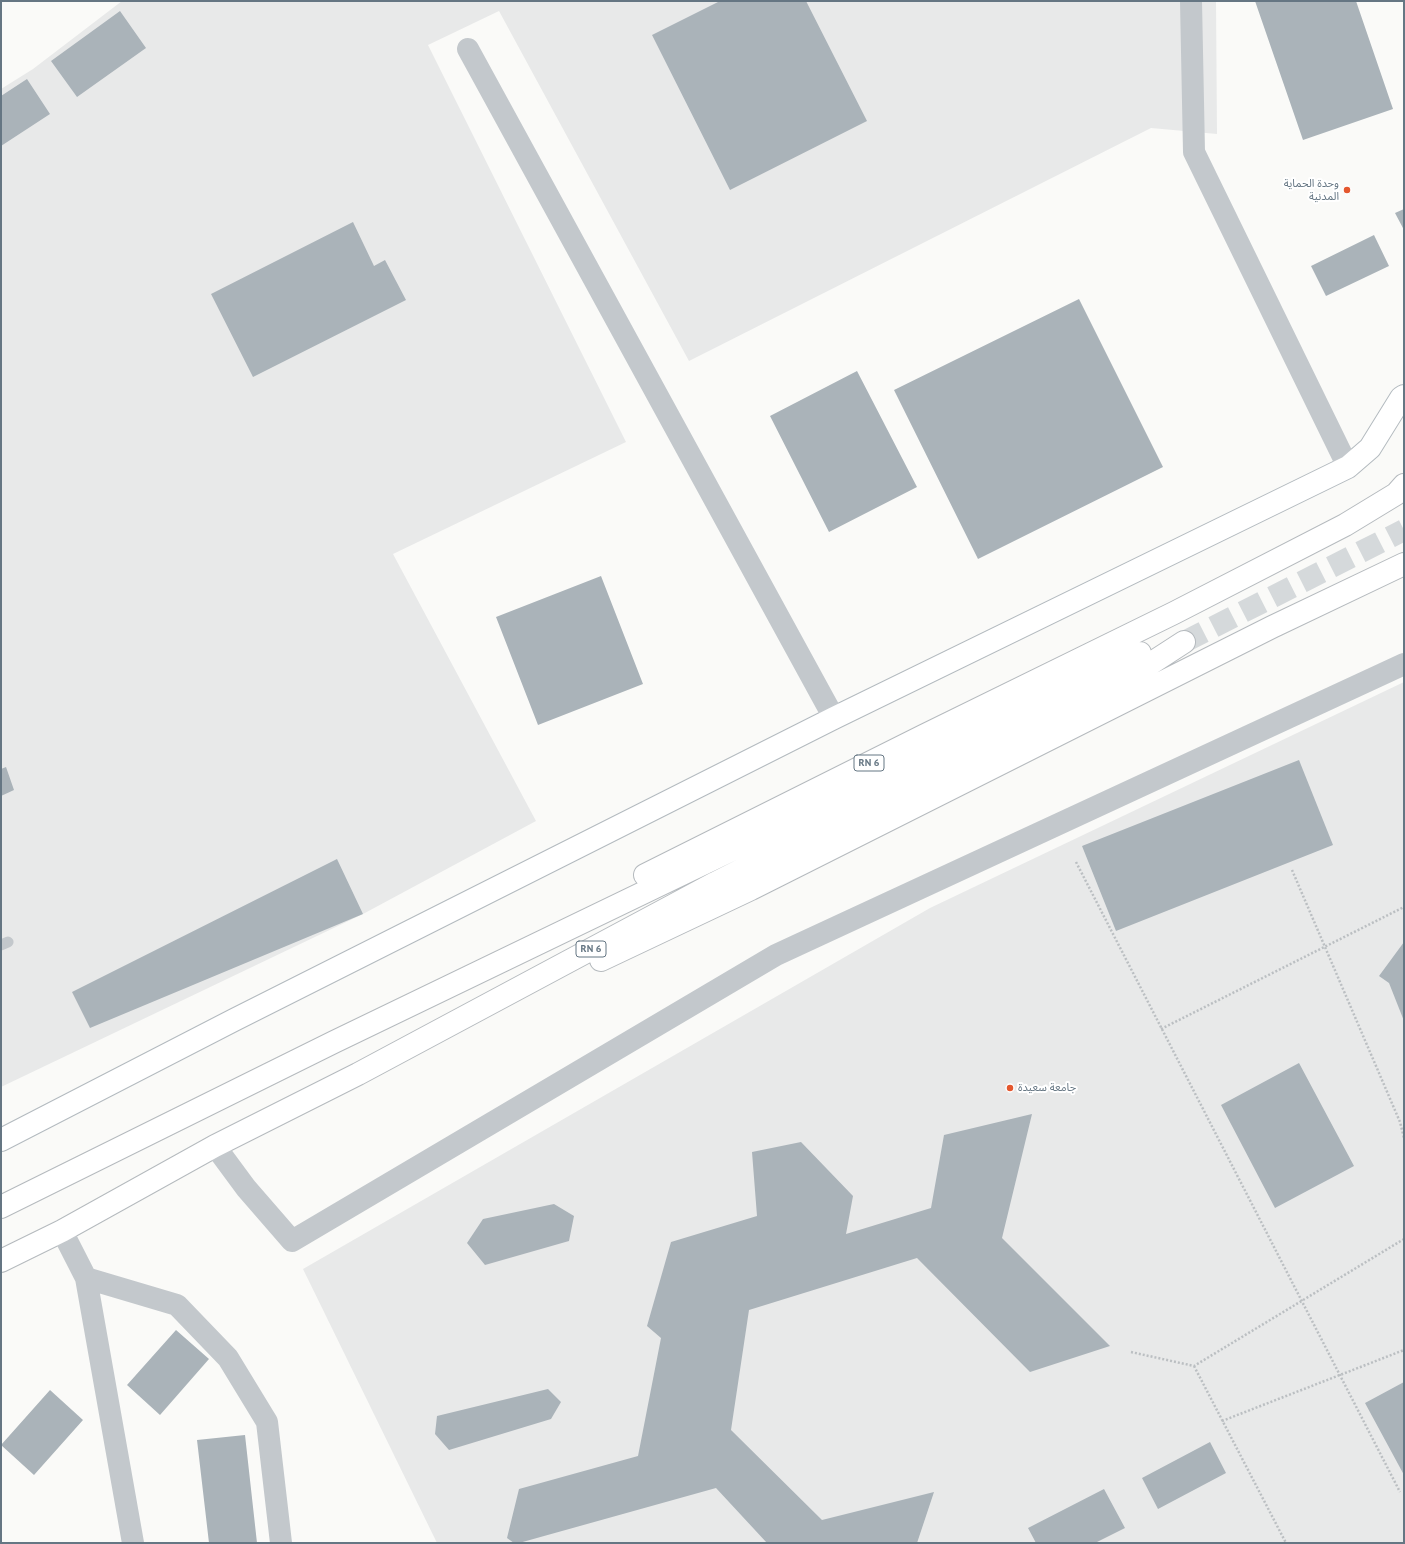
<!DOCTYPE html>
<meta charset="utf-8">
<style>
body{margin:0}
#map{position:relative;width:1405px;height:1544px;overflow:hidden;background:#fafaf8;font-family:"PT Sans",sans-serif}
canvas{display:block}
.frame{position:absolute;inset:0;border:2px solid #657683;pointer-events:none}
</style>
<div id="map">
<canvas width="1405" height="1544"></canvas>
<div class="frame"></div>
</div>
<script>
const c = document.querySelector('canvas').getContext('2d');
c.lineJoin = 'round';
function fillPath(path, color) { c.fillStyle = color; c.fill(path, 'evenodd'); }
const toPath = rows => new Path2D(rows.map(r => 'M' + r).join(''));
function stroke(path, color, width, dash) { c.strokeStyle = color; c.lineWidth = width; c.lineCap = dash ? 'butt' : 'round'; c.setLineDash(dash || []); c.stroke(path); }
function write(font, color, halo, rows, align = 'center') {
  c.font = font + ' "PT Sans","Noto Sans Arabic",sans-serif'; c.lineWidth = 4; c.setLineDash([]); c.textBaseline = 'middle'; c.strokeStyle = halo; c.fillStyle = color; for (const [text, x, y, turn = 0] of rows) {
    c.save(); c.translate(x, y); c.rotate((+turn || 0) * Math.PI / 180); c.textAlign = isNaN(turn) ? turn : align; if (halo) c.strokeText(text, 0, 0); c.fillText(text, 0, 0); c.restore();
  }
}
fillPath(toPath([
 [122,1,1216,1,1217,134,1151,128,689,361,499,11,428,45,626,442,393,554,536,821,363,914,1,1087,1,89,33,69],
 [1404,682,1404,1543,437,1543,303,1269,930,908]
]), '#e8e9e9');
fillPath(toPath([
 [720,1,806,1,867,121,730,190,652,35],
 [1255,1,1356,1,1393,109,1303,140],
 [120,11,146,48,77,97,51,61],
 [27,79,50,114,1,146,1,96],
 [1404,209,1404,230,1395,213],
 [353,222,374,266,385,260,406,300,253,377,211,294],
 [1374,235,1389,266,1326,296,1311,266],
 [1079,299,1163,467,978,559,894,390],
 [857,371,917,487,829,532,770,416],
 [601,576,643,684,538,725,496,617],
 [1299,760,1333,845,1116,931,1082,846],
 [6,767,14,790,1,796,1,769],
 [337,859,363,914,90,1028,72,992],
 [1404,942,1404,1021,1389,983,1379,976],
 [1299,1063,1354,1166,1275,1208,1221,1105],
 [1032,1114,1002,1238,1110,1346,1030,1372,917,1258,749,1310,731,1430,822,1520,934,1492,917,1543,767,1543,716,1488,519,1543,514,1543,507,1538,519,1489,638,1456,661,1338,647,1326,671,1242,757,1216,752,1152,801,1142,853,1196,846,1234,931,1208,944,1135],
 [554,1204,574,1216,569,1241,485,1265,467,1243,483,1219],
 [176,1330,209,1359,160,1415,127,1385],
 [1404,1382,1404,1475,1365,1403],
 [548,1389,561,1402,551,1419,449,1450,435,1434,437,1416],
 [50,1390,83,1420,34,1475,1,1445],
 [245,1435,257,1543,209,1543,197,1440],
 [1210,1442,1226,1473,1158,1509,1142,1478],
 [1104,1489,1125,1528,1095,1543,1036,1543,1028,1528]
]), '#aab3b9');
stroke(toPath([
 [1184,642,1404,530]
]), '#d5d9db', 22, [22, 11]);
const secondary = toPath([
 [1,1140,234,1020,834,718,1348,467,1370,448,1401,398,1404,396]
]);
const primary = toPath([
 [645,875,923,736,1174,613,1345,525,1396,494,1404,485],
 [601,960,751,889,1272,627,1404,564],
 [1,1207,334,1042,1140,653],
 [1,1261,62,1231,215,1146,358,1074,715,883,1147,666,1184,642]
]);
stroke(secondary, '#b3babf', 24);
stroke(primary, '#b5babe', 24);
stroke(toPath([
 [1076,862,1400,1492],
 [1292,870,1400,1122,1404,1138],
 [1161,1029,1404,907],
 [1131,1352,1194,1366,1404,1239],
 [1194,1366,1286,1543],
 [1222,1421,1404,1350]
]), '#bbbfc2', 2.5, [2, 2]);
stroke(toPath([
 [1,945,8,942]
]), '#c3c8cc', 11);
stroke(toPath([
 [1191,1,1194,152,1348,467],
 [468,49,834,718],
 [215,1146,246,1188,292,1241,776,955,1404,664],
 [62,1231,86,1278,133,1543],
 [86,1278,177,1305,228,1358,267,1422,281,1543]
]), '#c3c8cc', 22);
stroke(secondary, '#fff', 22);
stroke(primary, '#fff', 22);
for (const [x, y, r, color] of [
 [1347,190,4,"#e4572e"],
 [1010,1088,4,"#e4572e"]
]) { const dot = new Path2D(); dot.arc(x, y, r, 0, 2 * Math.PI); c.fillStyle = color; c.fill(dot); stroke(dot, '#fff', 1.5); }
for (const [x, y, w] of [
 [869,763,30],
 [591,949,30]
]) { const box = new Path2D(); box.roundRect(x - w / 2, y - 8, w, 16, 3); c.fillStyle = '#fff'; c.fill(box); stroke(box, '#657683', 1); }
write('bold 10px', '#657683', null, [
 ["RN 6",869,763],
 ["RN 6",591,949]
]);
write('11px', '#657683', '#fff', [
 ["وحدة الحماية",1339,184],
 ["المدنية",1339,197],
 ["جامعة سعيدة",1018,1088,"left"]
], 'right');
</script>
